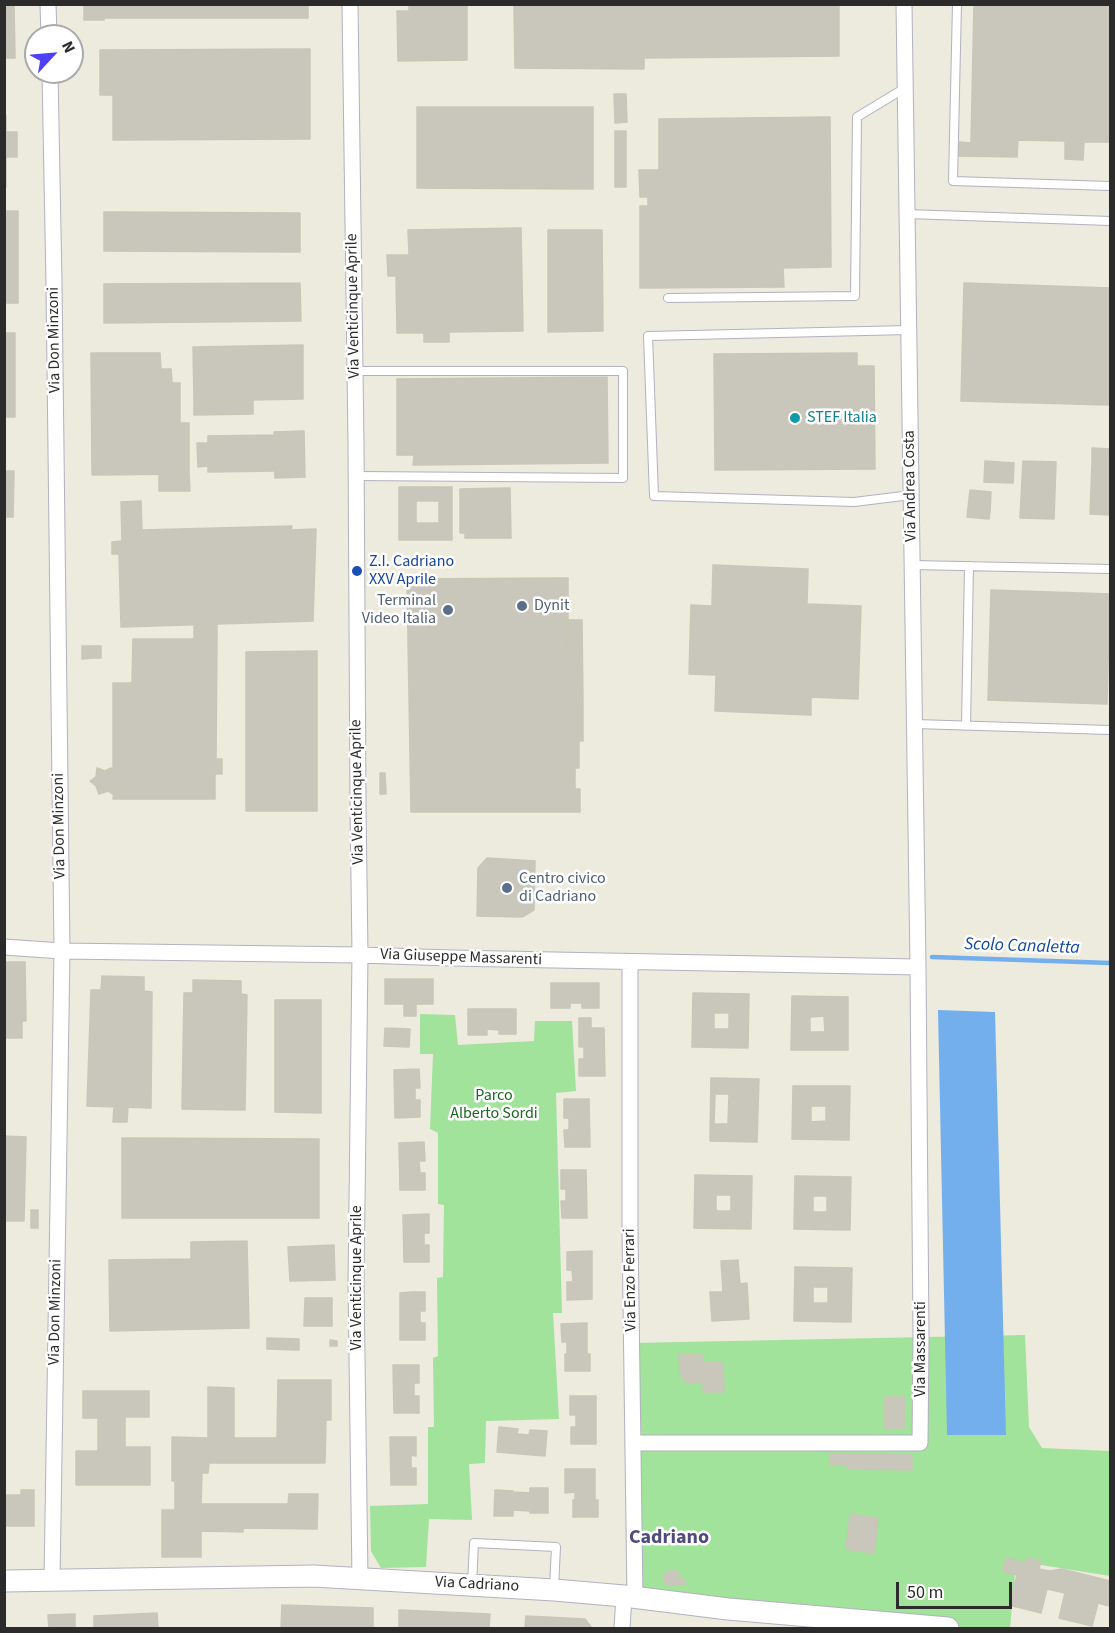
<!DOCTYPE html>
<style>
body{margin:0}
#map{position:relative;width:1115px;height:1633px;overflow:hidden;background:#edeade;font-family:"Source Sans 3",sans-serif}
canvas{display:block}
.frame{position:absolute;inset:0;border:6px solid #2b2b2b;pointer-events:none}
.north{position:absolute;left:24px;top:24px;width:60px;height:60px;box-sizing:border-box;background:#fff;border:2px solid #aaa;border-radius:50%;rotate:64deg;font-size:16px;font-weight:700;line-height:24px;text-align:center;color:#2b2b2b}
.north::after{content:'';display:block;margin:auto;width:21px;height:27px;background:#4d40f8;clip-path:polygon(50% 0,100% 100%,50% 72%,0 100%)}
.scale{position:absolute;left:896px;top:1582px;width:116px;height:27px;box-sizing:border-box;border:3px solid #2b2b2b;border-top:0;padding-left:8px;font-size:18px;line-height:21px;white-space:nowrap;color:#2b2b2b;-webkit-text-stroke:4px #fff;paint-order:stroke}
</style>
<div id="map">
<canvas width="1115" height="1633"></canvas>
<div class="frame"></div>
<div class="north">N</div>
<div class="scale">50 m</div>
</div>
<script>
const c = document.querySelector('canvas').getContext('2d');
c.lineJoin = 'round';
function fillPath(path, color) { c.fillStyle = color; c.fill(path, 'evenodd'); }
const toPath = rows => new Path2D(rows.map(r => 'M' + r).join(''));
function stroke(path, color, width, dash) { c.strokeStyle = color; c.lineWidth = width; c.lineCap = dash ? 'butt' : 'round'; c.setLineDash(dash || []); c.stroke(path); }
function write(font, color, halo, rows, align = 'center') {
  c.font = font + ' "Source Sans 3",sans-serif'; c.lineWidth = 5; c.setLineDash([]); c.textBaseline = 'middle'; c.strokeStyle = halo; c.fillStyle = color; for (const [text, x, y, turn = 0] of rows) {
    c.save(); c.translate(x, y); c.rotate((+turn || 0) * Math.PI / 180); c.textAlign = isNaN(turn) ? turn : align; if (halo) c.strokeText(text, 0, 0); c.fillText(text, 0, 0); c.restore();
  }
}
fillPath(toPath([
 [420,1014,455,1015,458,1045,534,1041,535,1021,572,1021,576,1091,556,1093,562,1313,553,1313,559,1419,486,1421,485,1463,469,1464,472,1520,429,1519,426,1567,381,1568,371,1551,370,1506,428,1504,428,1427,434,1427,433,1358,438,1356,437,1278,443,1277,444,1205,438,1204,438,1133,430,1129,433,1054,420,1054],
 [1025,1335,1029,1427,1042,1448,1110,1451,1110,1576,1016,1561,1010,1628,925,1628,626,1598,632,1343]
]), '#a1e39b');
fillPath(toPath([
 [938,1010,995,1012,1006,1435,947,1435]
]), '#73aeed');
stroke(toPath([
 [932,957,1110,963]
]), '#73aeed', 4.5);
const building = toPath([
 [4,4,14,4,15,58,4,58,4,4],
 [84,4,308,4,308,18,104,18,104,20,84,20,84,4],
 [409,4,467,4,467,60,398,61,397,11,409,11,409,4],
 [514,4,839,4,839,56,644,58,644,69,515,68,514,4],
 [974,4,1110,4,1110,142,1084,142,1083,160,1065,159,1065,141,1018,140,1017,157,959,156,959,142,971,143,974,4],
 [310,49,310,139,113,140,113,95,100,95,100,50,310,49],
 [614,94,626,94,627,122,615,123,614,94],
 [417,107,593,107,593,189,417,188,417,107],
 [4,115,6,115,6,132,17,132,17,157,6,157,6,187,4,187,4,115],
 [830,117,831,267,783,268,784,287,640,288,640,206,648,206,648,197,640,197,639,170,659,170,659,119,830,117],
 [615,131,626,131,626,161,615,161,615,131],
 [615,161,626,161,626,187,615,187,615,161],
 [4,211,18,211,18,303,4,303,4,211],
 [104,212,300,213,300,252,104,251,104,212],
 [521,228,523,331,449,332,449,342,424,342,424,333,397,333,396,276,388,276,387,255,409,255,408,230,521,228],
 [548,230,602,230,603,331,548,332,548,230],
 [300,283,301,321,104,323,104,284,300,283],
 [964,283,1110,288,1110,405,961,401,964,283],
 [4,333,15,333,15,417,4,417,4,333],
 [303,345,303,399,194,401,193,347,303,345],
 [91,353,160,353,161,369,171,369,172,383,180,383,180,423,189,423,189,474,92,475,91,353],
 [857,353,857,366,874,366,875,469,715,470,714,354,857,353],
 [607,377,608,463,413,465,414,455,397,455,397,379,607,377],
 [253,400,253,414,194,415,194,401,253,400],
 [304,431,305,477,275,478,274,432,304,431],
 [274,435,274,471,208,472,208,466,198,467,197,443,208,443,208,436,274,435],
 [1092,448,1110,449,1110,464,1092,463,1092,448],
 [985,461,1014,463,1013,483,984,482,985,461],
 [1023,461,1056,462,1054,519,1020,518,1023,461],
 [1092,463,1110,464,1110,515,1090,514,1092,463],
 [4,471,14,471,13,517,4,517,4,471],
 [159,474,189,474,190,491,159,491,159,474],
 [399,487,452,487,452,540,399,540,399,487],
 [416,501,439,501,439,523,416,523,416,501],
 [510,488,511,538,465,538,465,533,460,533,460,489,510,488],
 [970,490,991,492,990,512,979,511,978,518,967,517,970,490],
 [141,501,142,530,292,526,291,530,316,529,313,621,121,627,119,554,112,554,112,542,122,541,121,502,141,501],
 [979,511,990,512,989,519,978,518,979,511],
 [713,565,808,569,807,604,861,606,858,699,811,697,811,715,715,711,716,675,689,674,691,605,712,606,713,565],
 [568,578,568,812,411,812,407,579,568,578],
 [991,590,1110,594,1107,704,988,700,991,590],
 [567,620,582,620,583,702,568,703,567,620],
 [194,624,217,624,217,639,194,639,194,624],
 [133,639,217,639,216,759,222,759,222,774,215,774,215,799,113,799,115,785,122,782,114,776,113,773,113,683,132,683,133,639],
 [82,646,92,646,93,658,82,659,82,646],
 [92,646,101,646,101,658,93,658,92,646],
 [317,651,317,811,246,811,246,652,317,651],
 [583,702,583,741,579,741,579,768,575,768,575,789,580,789,580,812,568,812,568,703,583,702],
 [97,768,105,771,111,768,114,776,122,782,115,785,114,795,108,791,99,794,96,786,90,781,96,777,97,768],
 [380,773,385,773,386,794,380,794,380,773],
 [487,858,535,861,534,910,522,917,477,916,478,868,487,858],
 [4,962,25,962,26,1021,22,1021,22,1038,4,1038,4,962],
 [102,976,144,977,144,991,152,992,151,1108,87,1106,91,990,101,990,102,976],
 [385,979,433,979,433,1004,416,1004,416,999,404,999,404,1004,385,1004,385,979],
 [193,980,241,981,241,994,247,995,245,1110,182,1109,184,993,193,993,193,980],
 [551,983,599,983,599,1008,582,1008,582,1003,570,1003,570,1008,551,1008,551,983],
 [693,993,749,994,748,1048,692,1047,693,993],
 [714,1013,729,1013,729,1029,714,1029,714,1013],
 [792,996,848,997,848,1050,791,1050,792,996],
 [824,1016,825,1032,810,1032,810,1017,824,1016],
 [404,999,416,999,416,1016,404,1016,404,999],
 [275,1000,321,1000,321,1113,275,1112,275,1000],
 [468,1009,516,1009,516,1034,499,1034,499,1030,487,1029,487,1035,468,1035,468,1009],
 [579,1018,591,1018,591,1028,579,1028,579,1018],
 [385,1028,410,1029,409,1047,384,1046,385,1028],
 [579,1028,604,1028,605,1076,579,1076,579,1059,584,1059,584,1047,579,1047,579,1028],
 [419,1069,420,1088,415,1088,415,1100,420,1100,420,1117,395,1118,394,1070,419,1069],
 [711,1078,759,1079,757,1142,710,1141,711,1078],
 [715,1094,729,1094,728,1124,714,1124,715,1094],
 [793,1086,850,1086,849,1140,792,1139,793,1086],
 [811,1106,826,1106,826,1121,811,1122,811,1106],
 [564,1099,589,1099,590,1147,565,1147,564,1130,569,1130,569,1118,564,1118,564,1099],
 [114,1107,128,1107,127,1122,113,1122,114,1107],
 [4,1136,26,1137,24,1221,4,1221,4,1136],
 [122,1138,319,1139,319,1218,122,1218,122,1138],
 [424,1142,425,1161,419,1161,420,1173,425,1173,425,1190,400,1190,399,1143,424,1142],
 [561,1170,586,1170,587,1218,562,1218,561,1201,566,1201,566,1189,561,1189,561,1170],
 [695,1175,752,1176,751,1229,694,1228,695,1175],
 [716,1195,731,1195,731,1211,716,1211,716,1195],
 [795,1176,851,1177,850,1230,794,1229,795,1176],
 [813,1196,827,1196,827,1212,813,1212,813,1196],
 [31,1210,38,1210,38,1228,31,1228,31,1210],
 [429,1214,429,1233,424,1233,424,1245,429,1245,429,1262,404,1262,403,1215,429,1214],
 [247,1241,249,1328,110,1331,109,1260,191,1259,191,1242,247,1241],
 [334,1245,335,1280,290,1281,288,1247,334,1245],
 [592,1251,592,1299,567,1300,567,1282,573,1282,572,1270,567,1270,567,1252,592,1251],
 [738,1260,740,1284,747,1283,749,1319,712,1321,710,1292,723,1292,721,1261,738,1260],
 [795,1267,852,1268,851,1322,794,1321,795,1267],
 [813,1287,828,1287,828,1303,813,1303,813,1287],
 [412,1292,425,1292,425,1311,420,1311,420,1323,425,1323,425,1340,400,1340,400,1293,412,1292],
 [305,1298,332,1298,332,1326,304,1326,305,1298],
 [587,1323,587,1354,590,1354,590,1371,565,1371,565,1354,567,1354,567,1342,562,1342,561,1324,587,1323],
 [267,1338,299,1339,299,1350,267,1349,267,1338],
 [330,1340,337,1341,337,1346,330,1346,330,1340],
 [679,1354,702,1354,702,1362,723,1362,724,1392,703,1392,703,1383,685,1383,685,1376,680,1377,679,1354],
 [393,1365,419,1365,419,1383,414,1383,414,1396,419,1396,419,1413,394,1413,393,1365],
 [278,1380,331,1380,331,1420,326,1420,325,1463,209,1463,208,1473,202,1473,201,1504,288,1504,289,1494,318,1494,317,1529,243,1528,243,1532,201,1531,201,1557,162,1557,162,1510,175,1510,175,1481,172,1481,172,1437,208,1438,208,1387,234,1388,234,1438,277,1438,278,1380],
 [83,1391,149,1391,149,1417,125,1417,125,1447,150,1447,150,1485,76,1485,76,1451,98,1451,98,1418,83,1418,83,1391],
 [570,1396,596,1396,596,1444,571,1444,571,1427,576,1427,576,1415,570,1415,570,1396],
 [885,1397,905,1397,905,1428,885,1428,885,1397],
 [499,1427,518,1429,517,1434,529,1435,530,1430,547,1431,545,1456,497,1452,499,1427],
 [390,1437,416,1437,416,1456,411,1455,411,1468,416,1468,416,1485,391,1485,390,1437],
 [830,1454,912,1455,912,1470,847,1469,847,1465,830,1465,830,1454],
 [565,1469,569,1469,570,1488,575,1488,575,1492,565,1493,565,1469],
 [569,1469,595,1469,595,1500,598,1500,598,1517,573,1517,573,1500,575,1500,575,1488,570,1488,569,1469],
 [530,1488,548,1488,548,1513,530,1513,530,1511,513,1510,513,1516,494,1516,495,1490,513,1491,513,1492,530,1493,530,1488],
 [21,1490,34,1490,34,1526,4,1526,4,1495,21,1495,21,1490],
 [850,1514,878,1518,874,1553,846,1549,850,1514],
 [1006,1558,1026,1563,1027,1558,1041,1561,1039,1569,1050,1571,1062,1569,1110,1581,1109,1606,1098,1603,1092,1626,1059,1618,1065,1593,1047,1589,1041,1613,1009,1605,1017,1575,1003,1571,1006,1558],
 [668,1571,678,1571,678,1579,685,1579,685,1585,666,1585,663,1576,668,1571],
 [282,1605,373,1608,373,1628,281,1628,282,1605],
 [399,1610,490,1614,489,1628,399,1628,399,1610],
 [157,1613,158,1628,94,1628,94,1616,157,1613],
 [75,1614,75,1628,49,1628,48,1615,75,1614],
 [526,1616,585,1619,592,1628,525,1628,526,1616]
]);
fillPath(building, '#c9c7bc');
stroke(building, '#c8c7b7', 1.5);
const lane = toPath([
 [957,4,953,181,1110,186],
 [907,214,1110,221],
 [668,298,855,296,857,117,905,88],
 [909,330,648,336,654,496,854,502,911,495],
 [355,371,623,371,623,478,356,476],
 [912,565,1110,569],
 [915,724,1110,730],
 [966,726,969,566],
 [472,1585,474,1543,556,1547,554,1588]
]);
const street = toPath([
 [48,4,49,36],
 [350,4,356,443,358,803,360,955,356,1283,360,1579],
 [50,72,54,284,62,951,52,1580],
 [4,947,62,951,360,955,450,958,918,967],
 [630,962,630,1230,635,1598],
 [633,1443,920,1443,921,1337,918,967,904,4],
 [622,1628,624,1596]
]);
const secondary = toPath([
 [4,1581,314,1576,554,1590,624,1596,728,1609,948,1628]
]);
stroke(lane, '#b2b1bf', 10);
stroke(street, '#b2b1bf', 17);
stroke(secondary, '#b2b1bf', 23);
stroke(lane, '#fff', 8);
stroke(street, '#fff', 15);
stroke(secondary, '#fff', 21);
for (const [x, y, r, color] of [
 [795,418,6,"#0f9aa8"],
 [357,571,6,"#1a4fb4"],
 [522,606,6,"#5c6f8a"],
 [448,610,6,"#5c6f8a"],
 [507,888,6,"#5c6f8a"]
]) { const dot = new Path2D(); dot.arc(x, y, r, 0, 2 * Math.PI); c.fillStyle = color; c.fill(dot); stroke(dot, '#fff', 2); }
write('16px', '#2b2b2b', '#fff', [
 ["Via Venticinque Aprile",354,306,-91],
 ["Via Don Minzoni",55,340,-91],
 ["Via Andrea Costa",911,486,-91],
 ["Via Venticinque Aprile",358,792,-91],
 ["Via Don Minzoni",60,826,-91],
 ["Via Giuseppe Massarenti",461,958,2],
 ["Via Venticinque Aprile",357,1278,-90],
 ["Via Enzo Ferrari",631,1280,-91],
 ["Via Don Minzoni",56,1312,-89],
 ["Via Massarenti",921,1349,-90],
 ["Via Cadriano",477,1585,3]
]);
write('16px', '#0d838f', '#fff', [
 ["STEF Italia",807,418]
], 'left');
write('16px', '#164399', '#fff', [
 ["Z.I. Cadriano",369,562],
 ["XXV Aprile",369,580]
], 'left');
write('16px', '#4e5e75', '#fff', [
 ["Terminal",436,601,"right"],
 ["Video Italia",436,619,"right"],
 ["Dynit",534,606],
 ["Centro civico",519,879],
 ["di Cadriano",519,897]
], 'left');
write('16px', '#1b681f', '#fff', [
 ["Parco",494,1096],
 ["Alberto Sordi",494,1114]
]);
write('italic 18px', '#0f489c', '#fff', [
 ["Scolo Canaletta",1022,947,2]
]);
write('bold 20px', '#4f4c7c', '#fff', [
 ["Cadriano",669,1539]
]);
</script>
